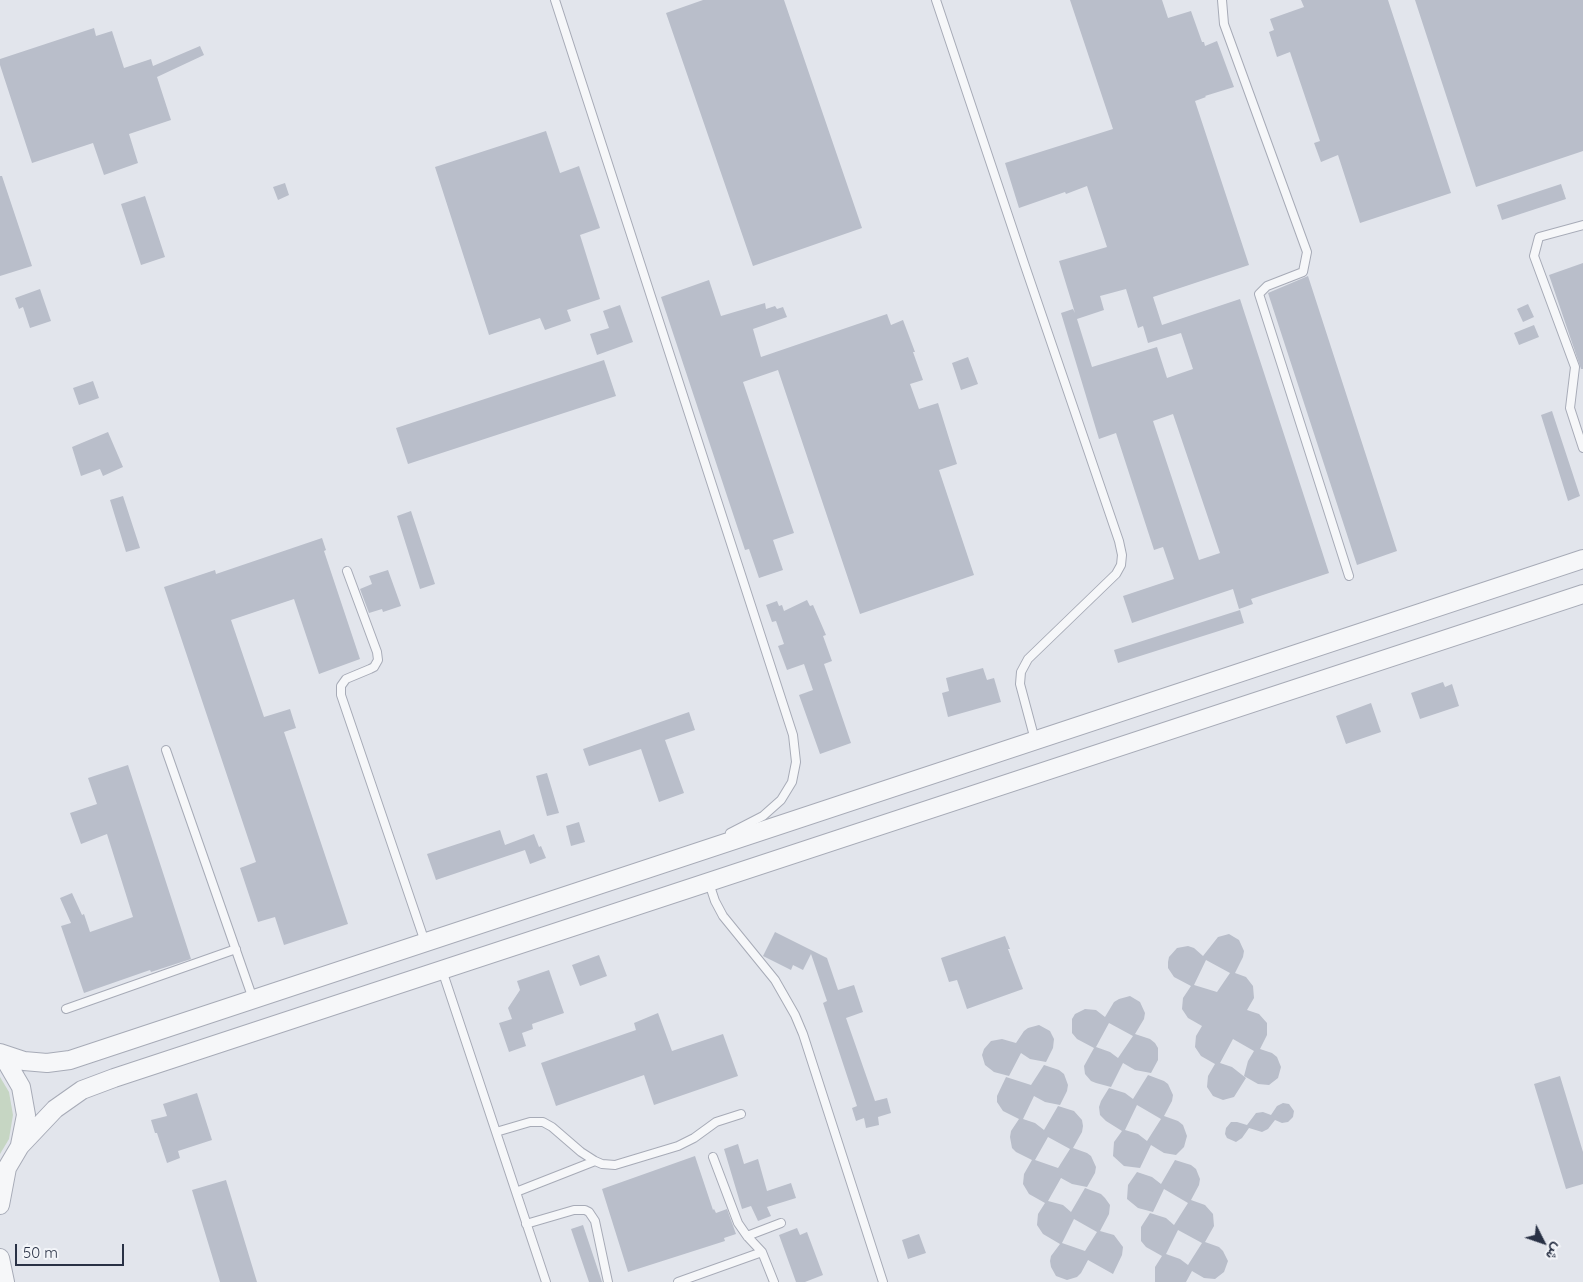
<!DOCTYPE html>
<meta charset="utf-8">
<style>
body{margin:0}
#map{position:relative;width:1583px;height:1282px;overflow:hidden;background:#e2e5ec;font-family:Quicksand,Vazirmatn,sans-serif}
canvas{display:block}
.north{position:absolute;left:1518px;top:1217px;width:50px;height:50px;-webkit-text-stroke:4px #f3f5f9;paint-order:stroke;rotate:131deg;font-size:14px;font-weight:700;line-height:20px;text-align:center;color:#293145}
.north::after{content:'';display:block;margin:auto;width:18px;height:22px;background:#293145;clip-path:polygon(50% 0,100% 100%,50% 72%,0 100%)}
.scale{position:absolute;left:15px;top:1244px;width:109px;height:22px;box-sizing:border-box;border:2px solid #293145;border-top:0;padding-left:6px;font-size:15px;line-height:18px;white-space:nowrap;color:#293145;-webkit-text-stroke:4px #f3f5f9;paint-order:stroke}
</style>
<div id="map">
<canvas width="1583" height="1282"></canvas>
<div class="north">ش</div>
<div class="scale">50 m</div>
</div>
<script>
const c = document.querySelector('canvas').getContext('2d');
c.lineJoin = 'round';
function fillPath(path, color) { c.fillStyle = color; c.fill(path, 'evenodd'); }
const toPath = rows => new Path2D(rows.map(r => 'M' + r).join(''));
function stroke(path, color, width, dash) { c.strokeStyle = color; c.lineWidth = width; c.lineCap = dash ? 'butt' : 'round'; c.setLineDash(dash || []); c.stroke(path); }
fillPath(toPath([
 [0,1077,9,1092,13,1115,9,1139,0,1154]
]), '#c6d6c3');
fillPath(toPath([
 [703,0,784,0,862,228,753,266,666,13],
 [1070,0,1162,0,1168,18,1191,11,1202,42,1204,42,1205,46,1217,41,1234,87,1205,96,1206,97,1195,101,1249,265,1153,297,1162,325,1240,299,1329,573,1251,599,1253,604,1239,609,1233,589,1132,623,1123,596,1174,579,1163,547,1154,550,1116,433,1099,439,1061,313,1073,309,1075,313,1059,261,1107,247,1087,186,1066,194,1065,192,1019,208,1005,163,1113,129],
 [1126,289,1138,328,1143,326,1148,343,1181,333,1193,369,1167,378,1157,347,1092,367,1077,319,1104,310,1100,296],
 [1173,414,1220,553,1199,560,1153,421],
 [1301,0,1388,0,1451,193,1360,223,1338,155,1321,162,1314,143,1320,141,1290,52,1277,57,1269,32,1274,30,1270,19,1304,7],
 [1415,0,1583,0,1583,151,1476,187],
 [94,28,96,36,112,31,124,68,151,59,153,66,200,46,204,55,157,77,171,120,129,134,138,163,104,175,93,143,32,163,0,65,0,59],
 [546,131,560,173,579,166,600,228,580,235,600,299,567,310,571,321,545,330,540,318,489,335,435,167],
 [0,176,2,176,32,266,0,276],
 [285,183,289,195,278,200,273,187],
 [1561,184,1566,199,1502,220,1497,205],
 [145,196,165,257,141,265,121,204],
 [1583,263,1583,369,1581,369,1549,275],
 [1308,276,1397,551,1357,565,1268,293],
 [709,280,721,316,765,303,766,309,775,306,777,309,783,307,787,317,753,329,761,357,887,314,891,325,903,320,915,352,913,352,923,380,910,384,919,409,938,403,957,464,939,470,974,575,860,614,778,370,743,382,794,533,773,540,783,570,759,578,749,549,745,550,661,297],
 [40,289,51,321,30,328,23,307,19,309,15,298],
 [1528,304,1534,317,1523,322,1517,309],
 [620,305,633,342,597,355,590,334,609,328,603,311],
 [1534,325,1539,337,1519,345,1514,333],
 [968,357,978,384,961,390,952,363],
 [604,360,616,396,408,464,396,428],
 [93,381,99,398,79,405,73,388],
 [1552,411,1580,496,1568,501,1541,415],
 [108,432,123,467,103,476,100,469,81,476,72,447],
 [123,496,140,548,126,552,110,500],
 [411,511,435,584,420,589,397,516],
 [322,538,326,550,324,551,360,659,319,674,294,599,231,620,264,717,290,709,296,728,284,732,348,924,284,945,275,917,258,922,240,868,256,862,164,587,215,570,216,574],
 [388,570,401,606,383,612,382,609,369,613,360,589,372,584,369,576],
 [807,600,810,606,813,605,826,635,823,636,832,661,824,664,851,743,820,754,799,695,813,690,804,664,787,670,778,646,784,644,776,621,772,622,766,605,777,601,779,606,782,605,784,611],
 [1240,610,1244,623,1118,663,1114,650],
 [983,668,987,680,994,678,1001,702,948,717,942,693,949,691,946,678],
 [1443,682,1445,687,1452,684,1459,706,1420,719,1411,693],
 [1371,703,1381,732,1346,744,1336,716],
 [689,712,695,730,665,740,684,793,659,802,641,749,589,766,583,749],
 [128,765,191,959,151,972,150,970,84,993,61,926,71,923,60,898,72,893,82,915,84,914,90,932,133,917,107,834,81,844,70,813,97,804,88,778],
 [547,773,559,813,547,816,536,776],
 [579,822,585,842,571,846,566,826],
 [500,830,505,845,534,834,539,847,541,846,546,858,530,864,525,850,436,880,427,854],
 [775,932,827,958,838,990,854,985,863,1012,846,1018,875,1101,887,1098,891,1113,878,1117,879,1125,866,1128,864,1118,856,1121,852,1108,857,1106,823,1003,827,1001,811,954,803,970,793,965,791,970,763,956],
 [1229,934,1239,940,1244,951,1243,957,1235,973,1246,977,1253,986,1254,998,1247,1010,1259,1014,1267,1023,1267,1035,1260,1049,1272,1053,1277,1057,1281,1067,1278,1078,1269,1085,1258,1084,1244,1076,1248,1061,1254,1051,1233,1039,1220,1063,1232,1067,1246,1078,1234,1097,1223,1100,1213,1096,1207,1087,1208,1076,1215,1064,1201,1056,1195,1047,1196,1036,1202,1026,1188,1018,1182,1009,1183,998,1191,986,1174,977,1168,968,1168,962,1169,957,1177,948,1188,946,1194,948,1203,956,1218,937],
 [1206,960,1230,973,1217,992,1194,985],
 [1005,936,1010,949,1008,949,1023,989,967,1009,957,980,949,982,941,958],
 [599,955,607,976,580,986,572,965],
 [549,970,564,1013,532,1024,533,1029,522,1033,526,1046,509,1052,499,1023,512,1019,508,1008,520,990,517,981],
 [1130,996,1140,1002,1145,1013,1144,1019,1135,1034,1150,1039,1155,1043,1158,1048,1158,1060,1151,1073,1135,1070,1123,1063,1111,1087,1096,1083,1091,1081,1085,1074,1084,1066,1094,1048,1077,1039,1072,1033,1072,1019,1075,1014,1085,1009,1096,1010,1105,1017,1114,1002,1119,999],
 [1109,1023,1133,1036,1118,1058,1110,1052,1096,1047],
 [658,1013,672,1051,723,1034,738,1076,654,1105,644,1075,556,1106,541,1063,636,1030,634,1023],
 [1039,1025,1050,1031,1054,1039,1053,1048,1046,1062,1030,1059,1021,1053,1009,1076,994,1072,985,1065,982,1055,984,1049,991,1041,1002,1039,1016,1043,1024,1031,1028,1028],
 [1044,1065,1059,1070,1064,1074,1068,1085,1067,1091,1060,1105,1045,1102,1034,1096,1023,1119,1035,1123,1044,1130,1058,1106,1074,1111,1082,1120,1083,1126,1082,1132,1073,1148,1087,1153,1091,1156,1096,1167,1095,1173,1087,1187,1072,1184,1061,1178,1048,1201,1063,1205,1071,1212,1085,1188,1101,1194,1105,1198,1110,1205,1109,1214,1100,1231,1114,1235,1123,1247,1122,1255,1113,1274,1088,1260,1081,1273,1077,1277,1067,1280,1056,1276,1051,1267,1050,1261,1051,1256,1060,1244,1043,1234,1037,1225,1038,1214,1045,1203,1029,1194,1023,1184,1024,1174,1032,1160,1016,1152,1012,1148,1010,1137,1011,1131,1019,1119,1003,1111,997,1102,997,1096,1006,1077,1031,1085],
 [1048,1137,1070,1149,1058,1168,1035,1160],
 [1074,1219,1097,1232,1085,1251,1062,1243],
 [1148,1075,1164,1081,1168,1084,1173,1095,1172,1101,1164,1116,1178,1121,1183,1125,1187,1136,1184,1147,1176,1155,1164,1153,1151,1145,1140,1168,1124,1166,1113,1156,1114,1142,1122,1131,1106,1121,1100,1115,1099,1107,1101,1101,1109,1088,1125,1093,1133,1099],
 [1137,1105,1161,1119,1147,1141,1138,1134,1125,1130],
 [1560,1076,1583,1152,1583,1184,1566,1189,1534,1084],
 [197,1093,212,1140,178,1151,180,1158,167,1163,157,1133,155,1133,151,1120,167,1116,163,1104],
 [1283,1103,1289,1104,1294,1111,1293,1117,1288,1122,1282,1123,1275,1120,1268,1129,1262,1132,1249,1128,1242,1138,1236,1142,1227,1138,1225,1134,1226,1128,1231,1122,1237,1122,1247,1125,1256,1113,1263,1112,1271,1115,1277,1106],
 [738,1144,744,1164,758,1159,767,1191,791,1183,796,1198,767,1207,771,1216,758,1221,751,1206,742,1209,724,1149],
 [695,1156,713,1210,714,1209,716,1213,727,1209,736,1234,724,1238,725,1241,628,1272,602,1189],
 [1175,1160,1191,1165,1196,1169,1200,1179,1199,1185,1191,1200,1205,1205,1213,1214,1214,1226,1205,1242,1219,1247,1223,1251,1228,1261,1224,1272,1215,1279,1204,1278,1192,1271,1186,1282,1155,1282,1155,1267,1162,1256,1146,1247,1141,1241,1141,1227,1150,1213,1166,1218,1174,1225,1188,1203,1164,1189,1153,1212,1138,1208,1127,1199,1128,1185,1137,1172,1152,1177,1161,1184],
 [1178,1230,1202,1243,1188,1265,1180,1259,1166,1254],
 [226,1180,257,1282,220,1282,192,1190],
 [583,1225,602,1282,589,1282,571,1229],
 [797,1228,800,1235,807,1232,823,1275,805,1282,796,1282,779,1235],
 [919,1234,926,1253,908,1259,902,1240]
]), '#b9beca');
const service = toPath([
 [555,0,793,735,796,762,792,782,781,800,763,816,730,833],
 [936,0,1024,263,1119,541,1122,555,1121,565,1116,574,1028,659,1021,672,1020,684,1035,740],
 [1222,0,1224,24,1307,252,1303,272,1267,286,1259,294,1349,576],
 [1583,225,1539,237,1534,256,1575,367,1570,408,1583,448],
 [347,571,377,652,378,660,374,667,370,669,346,679,341,686,341,695,425,942],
 [166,750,253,999],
 [709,883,715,901,723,916,775,980,795,1015,803,1034,883,1282],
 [442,970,546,1282],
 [66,1009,236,949],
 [496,1132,530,1122,543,1122,552,1127,581,1152,595,1161,602,1164,615,1165,678,1146,694,1138,716,1122,741,1114],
 [713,1157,738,1223,747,1236,762,1252,774,1282],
 [516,1192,595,1161],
 [526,1224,574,1210,585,1210,589,1212,595,1221,608,1282],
 [747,1236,781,1223],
 [678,1282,762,1252]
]);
const tertiary = toPath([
 [0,1053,24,1061,47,1063,70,1060,1583,559],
 [0,1057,7,1063,21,1087,26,1115,20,1145],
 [0,1174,7,1168,20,1146,55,1109,82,1090,114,1078,1583,594],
 [0,1205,7,1168],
 [0,1258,5,1282]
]);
stroke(service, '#a7abb7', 10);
stroke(tertiary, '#a7abb7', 20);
stroke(service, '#f6f7f9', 8);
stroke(tertiary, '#f6f7f9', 18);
</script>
